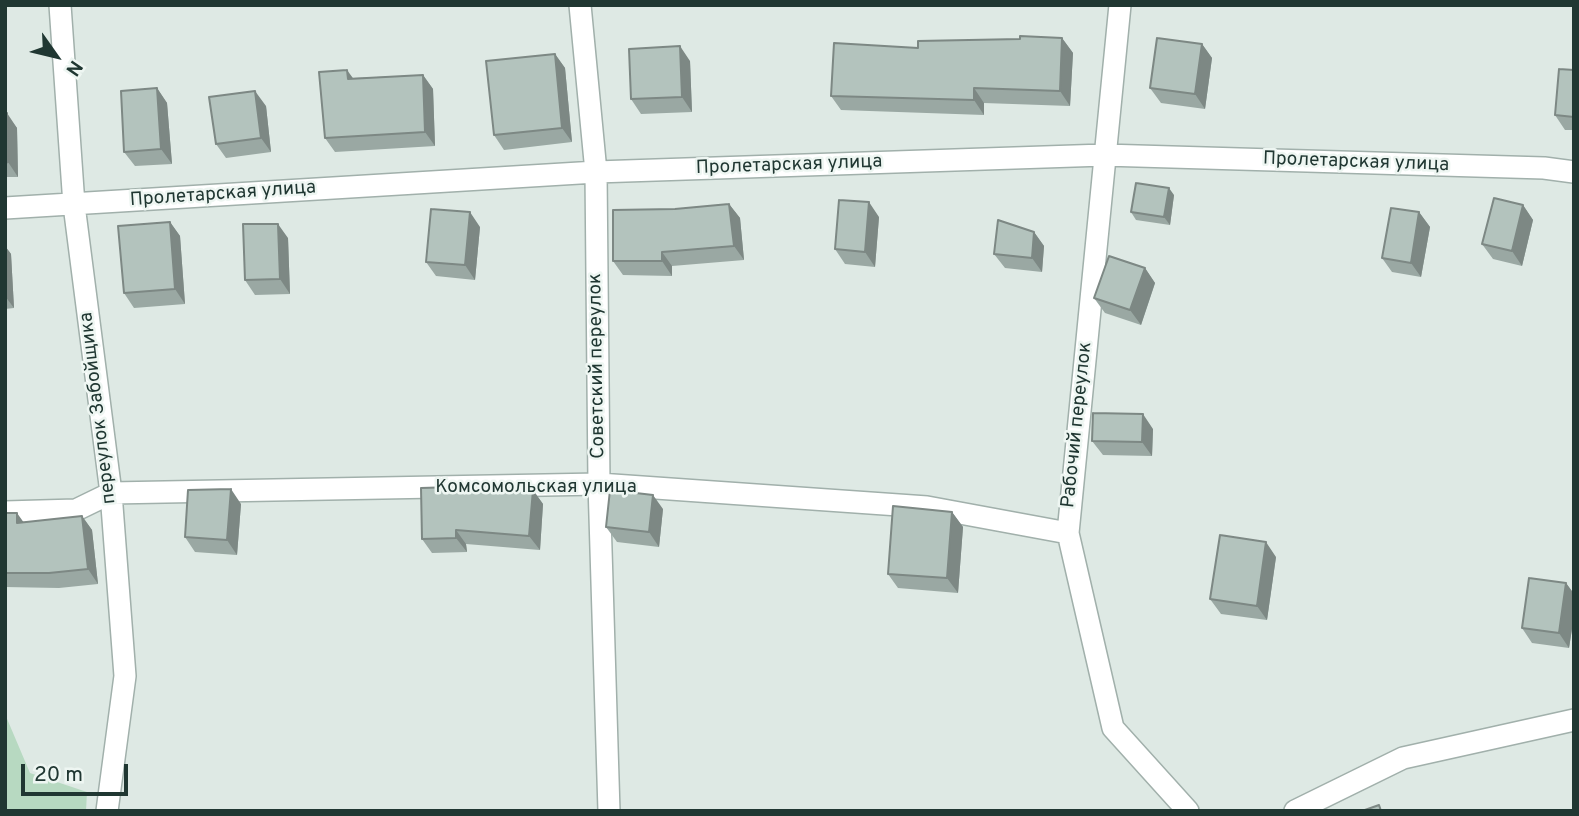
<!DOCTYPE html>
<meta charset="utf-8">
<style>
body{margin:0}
#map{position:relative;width:1579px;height:816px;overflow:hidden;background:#dee9e4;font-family:Overpass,sans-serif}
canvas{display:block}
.frame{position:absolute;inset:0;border:7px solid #203732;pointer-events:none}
.north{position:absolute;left:21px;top:21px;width:70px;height:70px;-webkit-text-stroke:5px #eef6f2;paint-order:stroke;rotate:124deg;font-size:19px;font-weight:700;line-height:28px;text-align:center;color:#203732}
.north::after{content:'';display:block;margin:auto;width:24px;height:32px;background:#203732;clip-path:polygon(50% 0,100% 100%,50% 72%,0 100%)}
.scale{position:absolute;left:21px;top:764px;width:107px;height:32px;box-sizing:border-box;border:4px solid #203732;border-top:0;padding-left:9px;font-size:21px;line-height:24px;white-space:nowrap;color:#203732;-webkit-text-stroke:5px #eef6f2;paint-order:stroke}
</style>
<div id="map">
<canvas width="1579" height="816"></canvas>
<div class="frame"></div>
<div class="north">N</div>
<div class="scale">20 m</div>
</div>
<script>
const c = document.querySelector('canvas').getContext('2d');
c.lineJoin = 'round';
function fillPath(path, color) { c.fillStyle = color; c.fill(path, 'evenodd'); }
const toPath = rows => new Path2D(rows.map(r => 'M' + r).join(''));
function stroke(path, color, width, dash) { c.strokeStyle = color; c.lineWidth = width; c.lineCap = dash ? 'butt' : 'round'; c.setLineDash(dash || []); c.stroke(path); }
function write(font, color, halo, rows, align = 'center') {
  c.font = font + ' Overpass,sans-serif'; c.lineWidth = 5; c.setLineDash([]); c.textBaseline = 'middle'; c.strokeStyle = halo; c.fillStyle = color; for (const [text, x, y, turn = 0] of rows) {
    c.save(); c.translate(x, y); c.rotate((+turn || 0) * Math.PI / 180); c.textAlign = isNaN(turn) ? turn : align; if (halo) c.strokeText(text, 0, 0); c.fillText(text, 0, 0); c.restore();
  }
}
fillPath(toPath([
 [5,714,30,773,87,792,86,811,5,811]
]), '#b7d9c1');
const street = toPath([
 [60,5,74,205,111,493,125,676,107,811],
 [580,5,596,172,599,484,609,811],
 [1120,5,1068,533,1113,728,1188,811],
 [5,208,596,172,1104,155,1544,168,1574,172],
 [5,512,76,510,111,493,599,484,927,507,1068,533],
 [1295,811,1403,758,1574,720]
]);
stroke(street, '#a1b0ab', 24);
stroke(street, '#fff', 21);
fillPath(toPath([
 [1062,38,1073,53,1070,106,984,103,984,115,841,110,831,96,918,48,1020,39],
 [1202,44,1212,58,1205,109,1161,103,1150,88],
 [555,54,565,68,572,142,504,150,494,135],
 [690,61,692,112,641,114,631,99],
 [1574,70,1574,130,1565,130,1555,115],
 [423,75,433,89,435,146,335,152,325,138,353,78],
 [157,88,167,103,172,164,135,166,124,152],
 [266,106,271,152,226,158,216,144],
 [5,113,17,128,18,177,5,177],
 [1174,195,1170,225,1136,220,1131,212],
 [729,204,740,218,744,260,672,266,672,276,623,275,613,261,675,209],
 [1523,205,1533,220,1522,266,1493,259,1482,244],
 [1419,212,1430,227,1421,277,1392,272,1382,258],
 [879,217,875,267,845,264,835,249],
 [170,222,180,236,185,304,134,308,124,293],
 [480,227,475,280,436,276,426,262],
 [1034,232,1044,246,1042,272,1005,268,994,254],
 [288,238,290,294,255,295,245,280],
 [5,246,11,254,14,308,5,309],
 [1145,268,1155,283,1141,325,1105,313,1094,298],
 [1153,429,1152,456,1103,455,1092,441],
 [533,490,543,504,540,550,466,544,467,552,432,553,422,539],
 [241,504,237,555,195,552,185,537],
 [663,509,659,547,617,542,606,527],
 [952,512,963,527,958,593,898,588,888,574],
 [5,513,24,522,82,516,92,530,98,584,59,588,5,587],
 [1276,557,1267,620,1221,614,1210,599],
 [1566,583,1574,594,1574,616,1569,648,1532,643,1522,628]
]), '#9aa8a3');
fillPath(toPath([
 [1062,38,1073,53,1070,106,1060,91],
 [1202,44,1212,58,1205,109,1195,94],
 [680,46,690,61,692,112,682,97],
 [555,54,565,68,572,142,562,128],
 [347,70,358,85,348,79],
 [423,75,433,89,435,146,425,132],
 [157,88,167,103,172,164,161,149],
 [974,88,984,103,984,115,974,100],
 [255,91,266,106,271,152,261,138],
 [7,113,17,128,18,177,8,162],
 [1169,188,1174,195,1170,225,1164,217],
 [869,202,879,217,875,267,865,252],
 [729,204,740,218,744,260,734,246],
 [1523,205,1533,220,1522,266,1512,251],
 [470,212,480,227,475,280,465,265],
 [1419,212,1430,227,1421,277,1411,263],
 [170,222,180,236,185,304,175,289],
 [278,224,288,238,290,294,280,279],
 [1034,232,1044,246,1042,272,1032,258],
 [5,246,11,254,14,308,5,296],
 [662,252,672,266,672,276,662,261],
 [1145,268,1155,283,1141,325,1130,310],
 [1143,414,1153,429,1152,456,1142,442],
 [231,489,241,504,237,555,227,540],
 [533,490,543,504,540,550,529,536],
 [653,495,663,509,659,547,649,532],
 [952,512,963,527,958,593,947,578],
 [17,513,27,527,17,523],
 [82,516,92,530,98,584,88,569],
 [456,530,466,544,467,552,456,538],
 [1266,542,1276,557,1267,620,1257,606],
 [1566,583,1574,594,1574,616,1569,648,1559,633]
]), '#7d8884');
const building = toPath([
 [1020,36,1062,38,1060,91,974,88,974,100,831,96,834,43,918,48,918,41,1020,39,1020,36],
 [1157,38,1202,44,1195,94,1150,88,1157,38],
 [680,46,682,97,631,99,629,49,680,46],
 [555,54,562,128,494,135,486,61,555,54],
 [1559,69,1574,70,1574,117,1555,115,1559,69],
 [347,70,348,79,423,75,425,132,325,138,319,72,347,70],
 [157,88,161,149,124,152,121,91,157,88],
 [255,91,261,138,216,144,209,97,255,91],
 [5,113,7,113,8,162,5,163,5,113],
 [1136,183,1169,188,1164,217,1131,212,1136,183],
 [1494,198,1523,205,1512,251,1482,244,1494,198],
 [839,200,869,202,865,252,835,249,839,200],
 [729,204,734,246,662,252,662,261,613,261,613,210,675,209,729,204],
 [1391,208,1419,212,1411,263,1382,258,1391,208],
 [431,209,470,212,465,265,426,262,431,209],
 [998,220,1034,232,1032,258,994,254,998,220],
 [170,222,175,289,124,293,118,226,170,222],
 [243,224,278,224,280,279,245,280,243,224],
 [1109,256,1145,268,1130,310,1094,298,1109,256],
 [1093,413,1143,414,1142,442,1092,441,1093,413],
 [487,486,533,490,529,536,456,530,456,538,422,539,421,488,487,486],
 [231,489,227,540,185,537,188,490,231,489],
 [610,490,653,495,649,532,606,527,610,490],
 [893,506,952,512,947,578,888,574,893,506],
 [5,513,17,513,17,523,82,516,88,569,49,573,5,573,5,513],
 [1220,535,1266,542,1257,606,1210,599,1220,535],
 [1529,578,1566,583,1559,633,1522,628,1529,578],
 [1379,805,1381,811,1362,811,1379,805]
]);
fillPath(building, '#b3c3bd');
stroke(building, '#7d8884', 2);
write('19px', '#203732', '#eef6f2', [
 ["Пролетарская улица",1356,163,2],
 ["Пролетарская улица",789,166,-2],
 ["Пролетарская улица",223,195,-4],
 ["Советский переулок",598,366,-91],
 ["переулок Забойщика",99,408,-97],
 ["Рабочий переулок",1078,425,-84],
 ["Комсомольская улица",536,488]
]);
</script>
